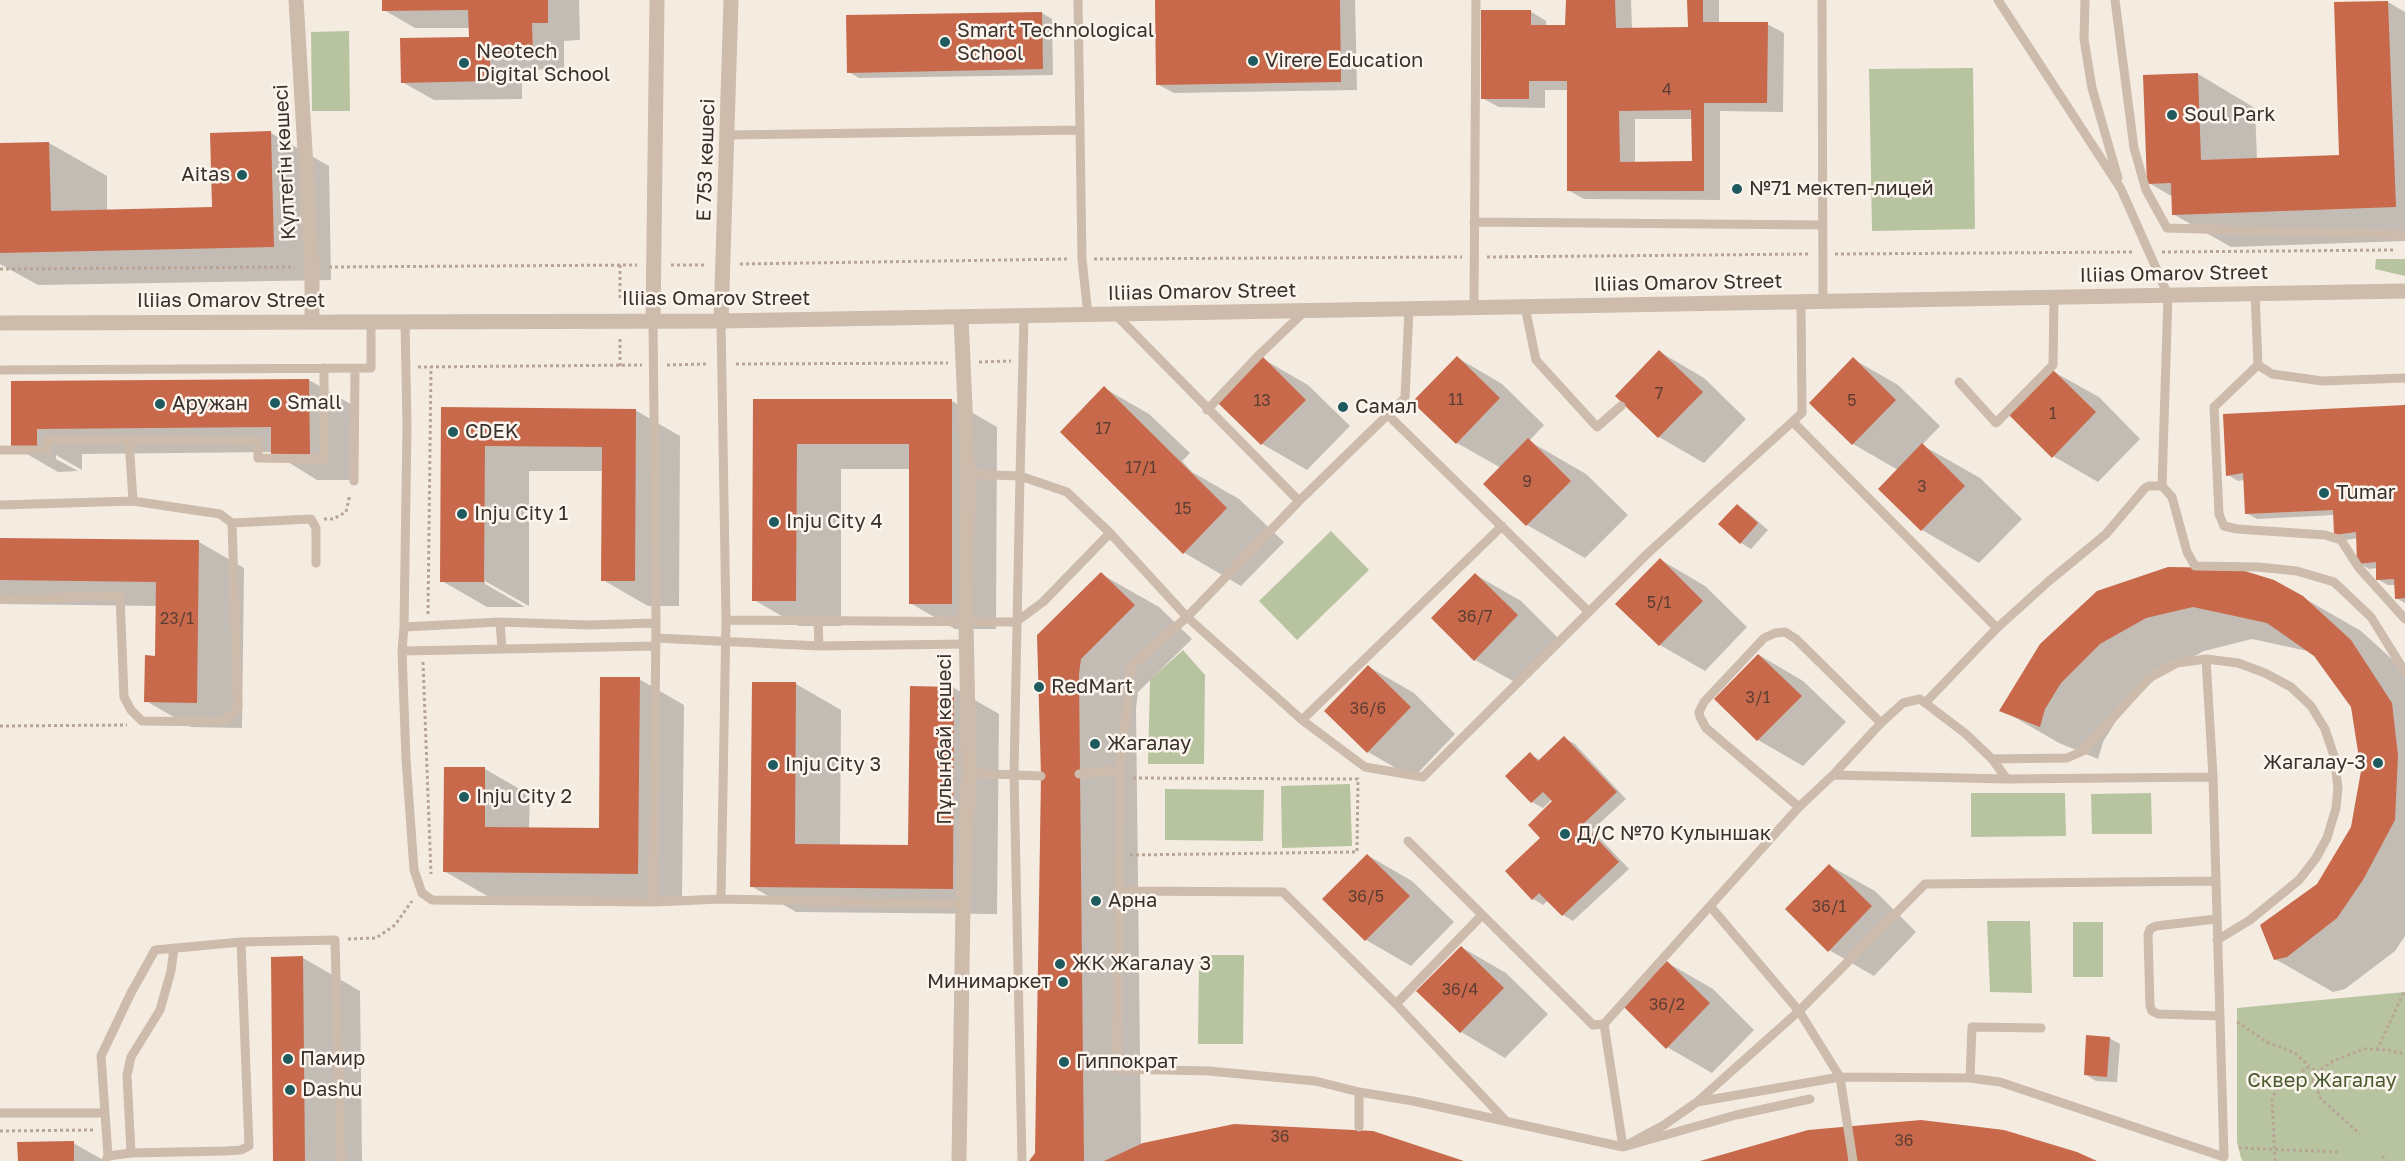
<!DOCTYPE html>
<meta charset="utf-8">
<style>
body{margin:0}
canvas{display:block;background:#f4ebe1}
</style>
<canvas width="2405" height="1161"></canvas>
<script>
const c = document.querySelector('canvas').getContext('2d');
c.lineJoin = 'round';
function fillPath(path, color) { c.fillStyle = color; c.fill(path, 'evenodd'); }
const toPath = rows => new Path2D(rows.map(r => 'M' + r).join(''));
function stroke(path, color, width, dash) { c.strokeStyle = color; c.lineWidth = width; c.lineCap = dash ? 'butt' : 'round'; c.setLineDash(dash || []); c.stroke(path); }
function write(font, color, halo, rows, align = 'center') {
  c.font = font + ' "Golos Text",sans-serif'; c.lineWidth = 5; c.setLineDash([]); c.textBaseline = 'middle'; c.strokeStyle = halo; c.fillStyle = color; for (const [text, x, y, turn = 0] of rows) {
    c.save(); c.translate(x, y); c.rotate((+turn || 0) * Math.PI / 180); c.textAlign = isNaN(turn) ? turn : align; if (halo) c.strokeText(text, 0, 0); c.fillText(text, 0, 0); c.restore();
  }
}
fillPath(toPath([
 [349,31,350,111,312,111,311,32],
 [1973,68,1975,229,1872,231,1869,69],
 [2376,259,2405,259,2405,276,2375,269],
 [1331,531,1369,570,1297,640,1259,601],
 [1183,650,1205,675,1204,764,1148,764,1150,680],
 [1350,784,1352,846,1282,848,1281,786],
 [1165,789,1264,790,1263,841,1165,840],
 [1971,793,2065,793,2066,836,1971,837],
 [2151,793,2152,834,2092,834,2091,794],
 [1987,921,2030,921,2032,993,1990,992],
 [2073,922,2103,922,2103,977,2073,977],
 [1199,955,1244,955,1243,1044,1198,1044],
 [2405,992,2405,1161,2243,1161,2241,1158,2237,1142,2237,1008]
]), '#b8c4a0');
fillPath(toPath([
 [383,0,579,0,580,40,564,41,564,69,522,70,522,99,434,100,402,82,470,38,470,28,415,28,384,10],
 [1156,0,1355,0,1357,90,1174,93,1157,84],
 [1567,0,1631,0,1632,30,1689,29,1689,0,1719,0,1719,24,1767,24,1784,33,1783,112,1720,111,1720,200,1584,199,1568,190,1569,90,1545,90,1545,108,1499,107,1482,98,1530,11,1546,21,1546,27,1567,27],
 [1635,119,1693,119,1693,162,1635,163],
 [2388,2,2405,12,2405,241,2231,247,2173,214,2173,197,2149,183,2198,74,2255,108,2257,160,2341,157],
 [1042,13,1052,19,1053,75,859,78,849,72],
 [271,133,329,166,331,280,38,285,0,264,0,144,49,143,107,176,107,211,213,209,211,134],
 [1660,352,1704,378,1746,419,1704,463,1659,437],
 [1458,358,1502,384,1544,425,1529,441,1586,474,1628,515,1585,558,1527,525,1485,484,1501,468,1457,443],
 [1263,359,1308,385,1350,426,1307,470,1262,444,1220,403],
 [1853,359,1898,385,1940,426,1922,445,1980,478,2022,519,1979,563,1922,530,1898,470,1853,444],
 [2054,372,2099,397,2140,439,2098,482,2053,456],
 [309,380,354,406,354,480,317,480,272,452,82,454,82,470,56,455,56,459,78,471,58,472,13,446,12,382],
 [1104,388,1149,414,1190,453,1182,461,1192,472,1239,499,1284,542,1241,586,1183,552],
 [754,400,952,401,997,427,996,629,955,629,910,603,911,469,841,469,841,626,799,626,754,600],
 [2405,406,2405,603,2396,598,2396,585,2388,585,2377,579,2377,568,2369,569,2359,563,2358,538,2346,540,2336,534,2334,515,2257,519,2246,513,2244,480,2238,481,2228,475],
 [442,409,635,410,680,436,679,606,648,606,603,580,604,471,529,471,529,606,485,581,485,584,525,607,487,607,442,581],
 [1737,506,1747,512,1768,530,1751,549,1741,543],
 [0,539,199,542,244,568,242,728,191,727,146,701,157,657,157,606,0,604],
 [1661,560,1705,586,1747,627,1705,671,1660,645],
 [1101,574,1159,607,1192,639,1138,692,1136,708,1141,1146,1460,1161,1030,1161,1037,1153,1042,776],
 [1476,575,1521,601,1562,642,1520,685,1475,660],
 [2098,592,2302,597,2361,631,2405,671,2405,936,2395,951,2345,989,2333,992,2275,959,2353,827,2362,771,2352,706,2312,652,2252,639,2204,651,2158,676,2119,716,2103,742,2098,759,2059,743,2002,710],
 [1759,655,1803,681,1846,722,1803,766,1758,740],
 [1369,667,1414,693,1455,734,1413,778,1368,752],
 [639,679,684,705,682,899,489,897,444,871,485,769,530,795,529,829,600,829],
 [796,684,841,710,840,846,910,847,911,688,954,688,999,714,997,914,796,912,751,886],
 [1564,738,1575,744,1626,799,1592,830,1629,869,1573,921,1563,915,1548,900,1543,905,1533,899,1542,838,1554,801,1552,799,1543,808,1532,802,1508,776,1530,754,1540,760],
 [1367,855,1412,881,1454,922,1411,966,1366,940,1324,899],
 [1830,866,1875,891,1916,932,1874,976,1829,950],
 [1461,947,1506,973,1548,1014,1505,1058,1461,1032],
 [303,958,360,991,362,1161,274,1161],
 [1668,963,1713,989,1754,1030,1712,1073,1667,1047],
 [2109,1038,2120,1044,2117,1082,2096,1081,2085,1074],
 [73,1143,105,1161,19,1161]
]), '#0003');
fillPath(toPath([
 [382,0,548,0,548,23,532,23,533,52,490,53,490,81,401,83,400,38,469,37,468,10,382,11],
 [1155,0,1340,0,1341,82,1156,85],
 [1566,0,1615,0,1616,28,1688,27,1687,0,1703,0,1703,22,1768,22,1767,103,1704,103,1704,191,1567,191,1567,81,1529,81,1529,99,1481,99,1481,10,1531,10,1531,25,1565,25],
 [1691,110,1692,161,1620,162,1619,111],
 [2388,1,2396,207,2172,215,2171,183,2147,184,2143,75,2198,73,2201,160,2339,155,2334,2],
 [1042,12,1043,69,847,73,846,15],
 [271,131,274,247,0,253,0,143,49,142,51,211,212,207,210,133],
 [1659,350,1703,392,1658,438,1615,396],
 [1457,356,1500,398,1456,444,1412,402],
 [1263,357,1306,400,1261,445,1218,403],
 [1853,357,1896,400,1852,445,1809,403],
 [2053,370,2096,412,2052,458,2009,415],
 [309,379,310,454,271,455,271,427,37,429,37,446,11,447,11,381],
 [1104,386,1227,508,1183,554,1060,432],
 [753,399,952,399,952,604,909,604,909,444,797,444,796,601,752,601],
 [2405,405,2405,598,2395,599,2394,579,2376,580,2376,562,2357,564,2356,532,2334,535,2333,510,2245,514,2243,473,2226,476,2223,414],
 [441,407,636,409,635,581,601,581,602,447,485,446,484,582,440,582],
 [1528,438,1571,481,1526,526,1483,484],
 [1922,443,1965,486,1921,531,1878,489],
 [1737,504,1758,523,1740,544,1718,524],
 [0,538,199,540,197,703,144,702,145,655,155,656,156,582,0,580],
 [1660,558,1703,601,1659,646,1615,604],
 [2168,567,2235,568,2274,580,2303,596,2351,640,2392,703,2398,756,2395,820,2363,880,2337,918,2287,957,2274,960,2260,925,2317,884,2351,827,2361,771,2351,707,2314,656,2267,623,2193,607,2146,618,2100,644,2061,683,2045,709,2040,727,1999,711,2040,644,2097,591],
 [1101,572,1135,605,1081,659,1079,674,1084,1161,1029,1161,1035,1153,1041,776,1037,635],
 [1475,573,1518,615,1474,661,1431,618],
 [1758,654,1802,696,1757,741,1714,699],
 [1368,665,1411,707,1367,753,1324,711],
 [600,677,640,677,638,874,443,872,444,767,485,767,485,827,599,828],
 [752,682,796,682,795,844,908,845,910,686,954,687,953,889,750,887],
 [1564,736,1617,792,1583,824,1619,862,1562,916,1539,893,1532,900,1505,871,1540,838,1528,825,1552,801,1543,792,1531,803,1505,776,1530,752,1538,761],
 [1367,854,1410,896,1365,941,1322,899],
 [1829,864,1872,906,1828,952,1785,909],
 [1461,946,1504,988,1460,1033,1416,991],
 [303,956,305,1161,273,1161,271,957],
 [1667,961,1710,1003,1666,1049,1623,1006],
 [2086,1035,2110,1037,2107,1077,2084,1075],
 [1921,1120,2004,1130,2077,1152,2097,1161,1700,1161,1808,1130],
 [1234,1124,1373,1131,1464,1161,1104,1161,1143,1143],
 [74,1141,74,1161,18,1161,17,1142]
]), '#c8694b');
stroke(toPath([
 [2162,252,2395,250],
 [1835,254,2134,252],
 [1487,257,1810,254],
 [1094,259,1462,257],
 [740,264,1069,259],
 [671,265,706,265],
 [329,267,637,265],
 [0,269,295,267],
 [620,298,620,265],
 [979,362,1011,361],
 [736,364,948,363],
 [667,365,708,364],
 [620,366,620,338],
 [418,367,642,365],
 [324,519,333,519,346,512,350,494],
 [428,614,431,367],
 [423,662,431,874],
 [0,726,127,725],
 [1130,855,1357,852,1358,779,1131,778],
 [348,939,376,938,395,925,412,901],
 [2237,1022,2267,1042,2295,1053,2309,1066],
 [2377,1050,2404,992],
 [2316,1073,2333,1061,2364,1049,2388,1050,2405,1054],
 [2313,1080,2321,1099,2360,1134],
 [0,1131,94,1130],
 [2239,1148,2341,1152],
 [2382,1156,2387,1161],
 [2275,1161,2272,1098,2282,1082,2302,1077,2304,1080,2313,1080,2315,1077,2315,1070,2306,1067,2301,1073,2302,1077]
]), '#b9a596', 3, [3, 3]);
stroke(toPath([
 [1078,0,1082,259,1088,315],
 [1822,0,1823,301],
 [1998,0,2121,189,2168,295,2162,486],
 [2085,0,2084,39,2092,88,2118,178],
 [2115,0,2134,148,2146,190,2167,228,2405,235],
 [728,135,1080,130],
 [1474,222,1823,225],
 [2255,293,2258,365,2214,407,2219,514,2224,526,2237,529,2325,535,2341,540,2359,568,2405,619],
 [1525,307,1536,360,1597,427,1621,406],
 [1474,308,1476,0],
 [1409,309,1405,398,1299,501,1187,617,1131,666,1120,770,1117,1069,1209,1071,1315,1081,1359,1092,1413,1101,1623,1147,1604,1024],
 [1116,315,1299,501],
 [1024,317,1020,476,1067,492,1110,533,1187,617,1302,720,1502,526],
 [405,322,407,426,404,627,402,651,406,759,414,870,422,893,432,900,653,902,721,899,963,904],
 [2258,365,2272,374,2322,381,2405,378],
 [0,370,371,368,371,322],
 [1959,382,1996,423,2053,365,2054,297],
 [1207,410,1257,357,1305,311],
 [1389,416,1589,612],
 [1793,422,1997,628],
 [129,440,258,441,258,458,324,459,324,368],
 [0,450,47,450,48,440,129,440,133,501,0,505],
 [968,474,1020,476,1014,774,1022,1161],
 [354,481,355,368],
 [232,523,311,519,316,528,316,563],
 [0,599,120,596,124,697,131,710,142,721,220,722,231,716,238,708,232,523,220,514,133,501],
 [726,620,1016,622,1043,602,1110,533],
 [818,621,819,646],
 [500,622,502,649],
 [404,627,500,622,588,625,656,623],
 [656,638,819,646,966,644],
 [402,651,656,646],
 [2206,659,2238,663,2265,673,2291,687,2311,706,2325,729,2334,756,2338,788,2336,808,2327,838,2316,858,2299,880,2250,920,2217,940],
 [1926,702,1997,628,2049,581,2106,534,2145,488,2149,486,2162,486,2172,497,2187,552,2195,566,2258,567,2297,571,2334,582,2371,617,2405,672],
 [1302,720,1365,767,1423,777,1647,554,1802,413,1801,302],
 [1881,723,1903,703,1920,699,1966,734,1992,759,2067,758,2083,751,2149,678,2177,663,2206,659,2213,777],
 [1992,759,2007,779],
 [969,773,1041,776],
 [1079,774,1120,770],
 [1799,807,1706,728,1700,717,1699,712,1704,702,1764,638,1775,633,1785,632,1796,639,1881,723,1833,775],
 [1408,841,1593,1025,1604,1024,1799,807,1833,775,2007,779,2213,777,2224,1157,2000,1082,1970,1078,1840,1077,1799,1011,1710,906],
 [1120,891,1283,892,1396,1004,1505,1120],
 [721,899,726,620,721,321],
 [653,902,656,623,653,321],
 [2216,919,2156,926,2150,929,2148,935,2150,1006,2152,1011,2158,1014,2220,1016],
 [1396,1004,1482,915],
 [1970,1078,1972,1027,2041,1028],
 [1359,1092,1359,1127],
 [1810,1099,1736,1115,1623,1147,1664,1125,1697,1102,1840,1077,1853,1161],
 [1697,1102,1799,1011,1925,884,2215,881],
 [0,1113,105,1113],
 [131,1153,127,1075,131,1057,160,1010,171,971,174,948],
 [108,1156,101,1056,131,993,155,950,241,942],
 [106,1161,108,1156,131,1153,225,1151,241,1150,249,1146,241,942,335,940,341,1161]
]), '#cdbbac', 9);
stroke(toPath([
 [296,0,312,267,312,322],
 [653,321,657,0],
 [721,321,731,0],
 [0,323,721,321,2405,291],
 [959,1161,963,904,969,773,966,623,968,474,961,317]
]), '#cdbbac', 15);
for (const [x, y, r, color] of [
 [945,42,6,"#1f5a5e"],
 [1253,61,6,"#1f5a5e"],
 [464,63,6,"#1f5a5e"],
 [2172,115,6,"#1f5a5e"],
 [242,175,6,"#1f5a5e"],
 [1737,189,6,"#1f5a5e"],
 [275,403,6,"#1f5a5e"],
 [160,404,6,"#1f5a5e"],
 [1343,407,6,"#1f5a5e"],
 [453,432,6,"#1f5a5e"],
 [2324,493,6,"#1f5a5e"],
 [462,514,6,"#1f5a5e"],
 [774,522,6,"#1f5a5e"],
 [1039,687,6,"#1f5a5e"],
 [1095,744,6,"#1f5a5e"],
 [2378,763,6,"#1f5a5e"],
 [773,765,6,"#1f5a5e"],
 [464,797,6,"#1f5a5e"],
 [1565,834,6,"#1f5a5e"],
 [1096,901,6,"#1f5a5e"],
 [1060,964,6,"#1f5a5e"],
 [1063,982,6,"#1f5a5e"],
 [288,1059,6,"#1f5a5e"],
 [1064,1062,6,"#1f5a5e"],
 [290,1090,6,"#1f5a5e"]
]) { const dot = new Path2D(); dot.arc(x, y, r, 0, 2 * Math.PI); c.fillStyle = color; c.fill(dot); stroke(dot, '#fbf5ee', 2); }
write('16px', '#5e3e33', null, [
 ["4",1667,90],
 ["7",1659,394],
 ["11",1456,400],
 ["13",1262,401],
 ["5",1852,401],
 ["1",2053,414],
 ["17",1103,429],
 ["17/1",1141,468],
 ["9",1527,482],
 ["3",1922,487],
 ["15",1183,509],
 ["5/1",1659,603],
 ["36/7",1475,617],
 ["23/1",177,619],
 ["3/1",1758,698],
 ["36/6",1368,709],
 ["36/5",1366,897],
 ["36/1",1829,907],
 ["36/4",1460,990],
 ["36/2",1667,1005],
 ["36",1280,1137],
 ["36",1904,1141]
]);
write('20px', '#3b302b', '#fbf5ee', [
 ["Smart Technological",957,31],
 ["School",957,54],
 ["Neotech",476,52],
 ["Digital School",476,75],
 ["Virere Education",1265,61],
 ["Soul Park",2184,115],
 ["Aitas",230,175,"right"],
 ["№71 мектеп-лицей",1749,189],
 ["Small",287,403],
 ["Аружан",172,404],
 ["Самал",1355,407],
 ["CDEK",465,432],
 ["Tumar",2336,493],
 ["Inju City 1",474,514],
 ["Inju City 4",786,522],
 ["RedMart",1051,687],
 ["Жагалау",1107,744],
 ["Жагалау-3",2366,763,"right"],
 ["Inju City 3",785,765],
 ["Inju City 2",476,797],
 ["Д/С №70 Кулыншак",1577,834],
 ["Арна",1108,901],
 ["ЖК Жагалау 3",1072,964],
 ["Минимаркет",1051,982,"right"],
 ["Памир",300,1059],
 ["Гиппократ",1076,1062],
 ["Dashu",302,1090]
], 'left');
write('20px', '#3b302b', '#fbf5ee', [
 ["Е 753 көшесі",706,160,-88],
 ["Күлтегін көшесі",285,162,-93],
 ["Iliias Omarov Street",2174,274,-1],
 ["Iliias Omarov Street",1688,283,-1],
 ["Iliias Omarov Street",1202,292,-1],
 ["Iliias Omarov Street",716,299],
 ["Iliias Omarov Street",231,301],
 ["Пұлынбай көшесі",945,739,-90]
]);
write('20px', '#4a5a2e', '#fbf5ee', [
 ["Сквер Жагалау",2322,1081]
]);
</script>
